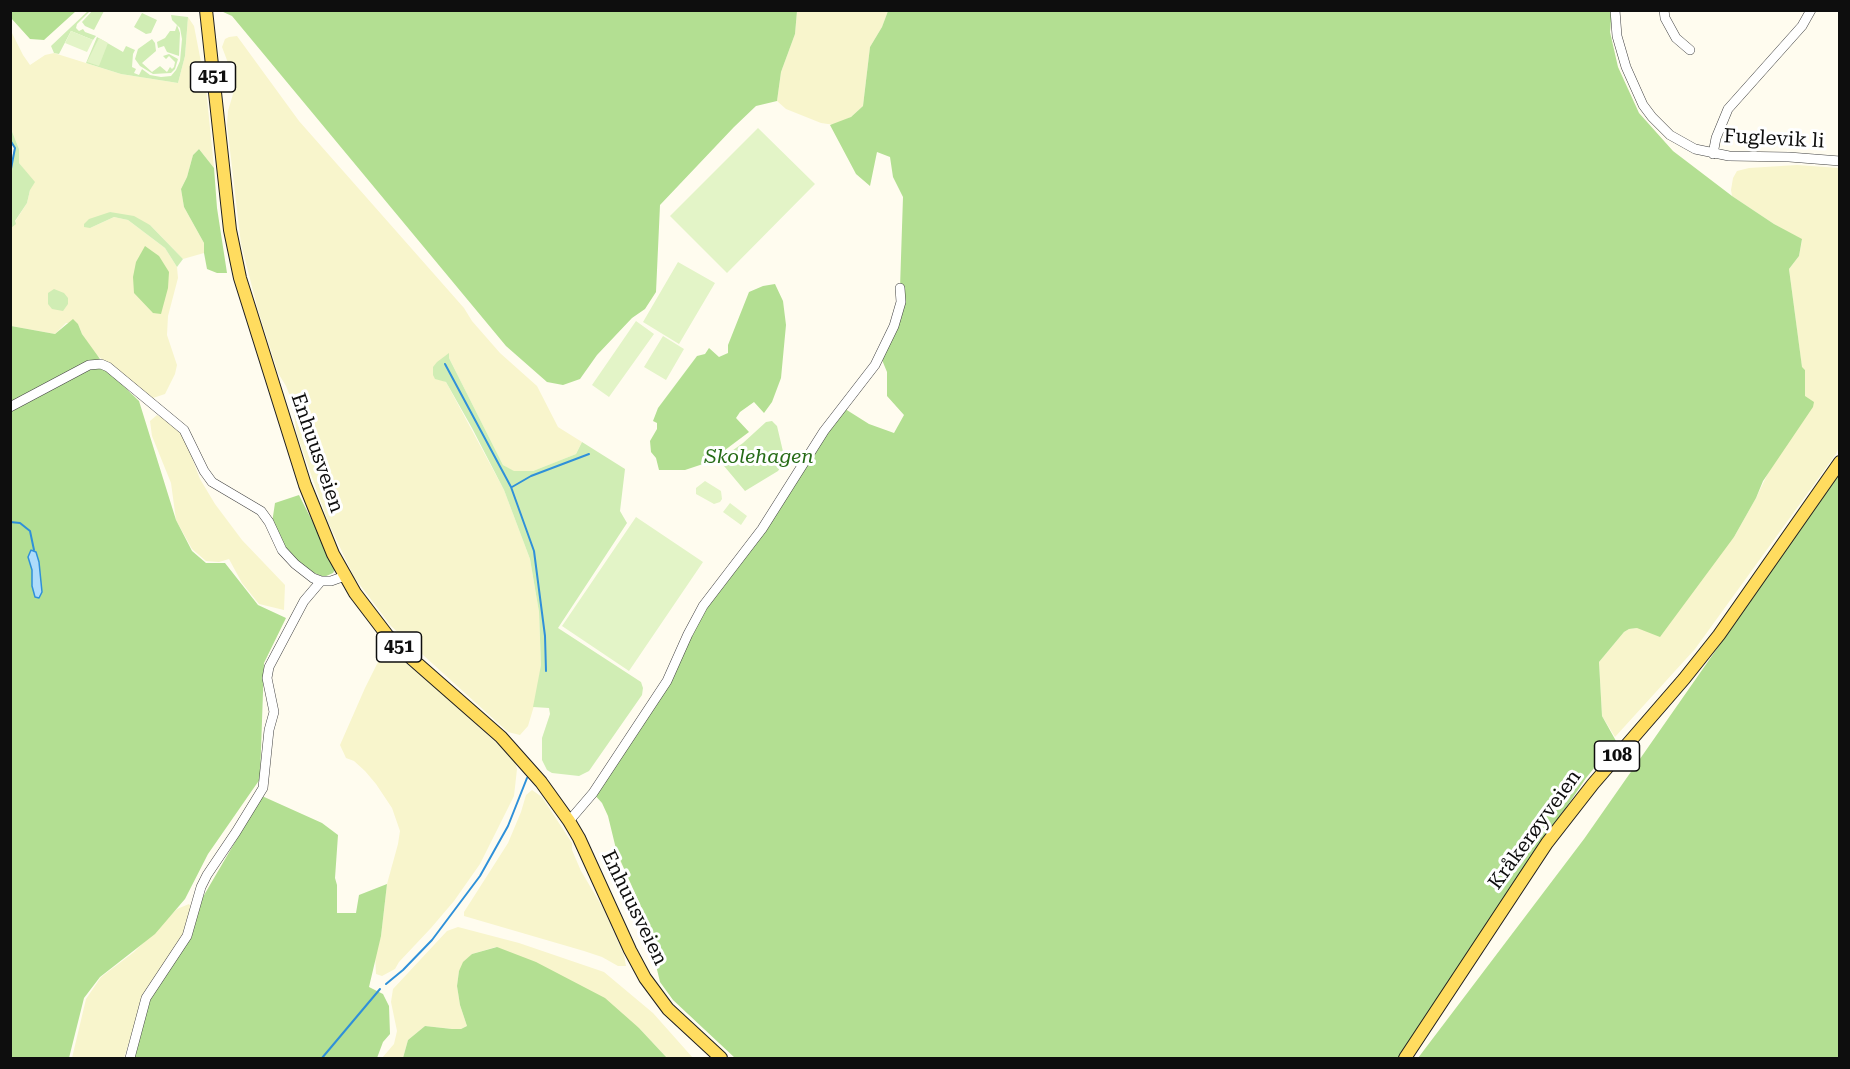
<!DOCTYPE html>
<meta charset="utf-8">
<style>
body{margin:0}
#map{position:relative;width:1850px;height:1069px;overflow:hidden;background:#fffcef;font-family:"Roboto Serif",serif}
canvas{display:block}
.frame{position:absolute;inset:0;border:12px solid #0e0e0e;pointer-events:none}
</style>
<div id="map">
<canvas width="1850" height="1069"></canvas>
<div class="frame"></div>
</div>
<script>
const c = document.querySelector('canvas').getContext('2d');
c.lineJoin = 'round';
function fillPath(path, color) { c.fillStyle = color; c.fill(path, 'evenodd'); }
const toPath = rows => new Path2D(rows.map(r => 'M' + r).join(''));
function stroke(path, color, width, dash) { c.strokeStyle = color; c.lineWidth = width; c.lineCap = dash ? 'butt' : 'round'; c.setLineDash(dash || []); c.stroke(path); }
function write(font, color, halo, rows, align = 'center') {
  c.font = font + ' "Roboto Serif",serif'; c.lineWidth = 6; c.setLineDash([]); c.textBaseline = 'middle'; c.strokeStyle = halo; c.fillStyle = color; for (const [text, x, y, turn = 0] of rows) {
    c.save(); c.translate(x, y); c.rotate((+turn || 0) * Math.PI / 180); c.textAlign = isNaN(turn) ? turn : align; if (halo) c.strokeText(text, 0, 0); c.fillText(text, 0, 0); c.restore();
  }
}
fillPath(toPath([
 [797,11,888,11,882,27,870,47,863,106,851,117,835,125,821,123,786,109,777,101,781,72,795,34],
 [188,17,194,26,206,88,214,168,199,149,193,155,187,177,181,189,184,207,204,243,204,253,183,259,150,225,110,212,90,228,114,217,128,220,165,248,177,267,178,278,168,316,167,335,177,365,175,374,165,394,153,398,95,354,82,334,78,324,66,323,55,334,11,326,11,228,27,203,30,190,25,171,19,163,19,149,11,129,11,31,23,55,30,65,45,55,54,53,121,74,178,83,185,56],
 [237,36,299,121,464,308,472,321,500,353,537,386,558,427,582,442,576,454,533,471,513,471,503,465,449,358,449,354,439,379,446,382,504,490,530,559,539,612,541,665,537,696,528,726,520,735,508,732,391,626,354,577,328,522,297,435,292,401,286,386,278,373,258,310,241,244,227,125,228,111,236,84,222,47,225,39,229,37],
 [1797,165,1839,168,1840,444,1836,454,1695,649,1615,737,1602,716,1599,662,1624,632,1629,629,1637,628,1734,537,1756,498,1805,396,1805,370,1802,368,1789,269,1799,256,1802,240,1774,224,1732,196,1731,190,1733,178,1737,171,1749,168],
 [157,415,173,424,184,437,200,479,215,504,242,540,285,585,284,610,259,604,242,583,229,559,219,562,206,561,192,549,176,520,171,483,152,436,150,421],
 [386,655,400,658,445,696,514,759,517,769,514,796,480,864,454,901,431,928,399,962,395,969,382,976,376,974,375,954,381,936,387,884,398,844,400,831,392,808,376,784,365,771,354,761,346,758,340,745,365,688,380,658],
 [532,790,542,797,572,843,572,850,581,871,603,908,624,955,626,966,618,966,602,957,584,951,464,916,464,912,508,843,521,812,526,795],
 [189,904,192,909,184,938,146,989,124,1058,72,1058,86,999,101,977,134,952,177,909],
 [458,927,519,943,604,972,653,1013,693,1058,667,1058,639,1028,496,947,472,954,459,971,457,986,460,1005,467,1026,461,1029,452,1029,425,1026,408,1040,403,1058,382,1058,394,1044,397,1031,391,1002,393,989,447,931]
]), '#f8f5cc');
fillPath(toPath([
 [93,10,104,11,94,30,85,26,82,22],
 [88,11,90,11,77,24,76,28,79,31,83,29,85,32,96,36,93,40,71,31,59,54,54,53,51,46],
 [142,13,157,20,151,33,146,34,134,27],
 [171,15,188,17,185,56,178,83,121,74,86,63,97,37,123,52,126,46,135,50,133,54,132,67,136,69,134,73,139,75,142,69,150,75,161,77,171,76,176,70,180,61,182,39,180,28,172,20],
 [177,25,180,33,179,56,167,52,164,46,158,48,157,42,165,38,170,31,175,31],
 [152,39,155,43,156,51,142,63,152,72,160,66,167,72,170,67,172,69,174,67,175,62,169,56,166,59,163,56,169,54,178,59,175,69,171,73,153,74,140,66,135,59,138,49],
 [11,129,19,149,19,163,35,182,30,190,27,203,15,221,16,224,11,228,10,170,14,148,11,142],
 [110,212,134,216,150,225,183,259,177,267,165,248,128,220,114,217,90,228,84,227,84,224,89,219],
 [54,289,64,293,68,298,68,304,63,311,52,309,48,304,48,293],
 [449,353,449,358,503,465,514,471,533,471,576,454,582,442,625,469,620,511,627,523,558,628,641,682,643,688,642,695,589,771,579,776,552,773,547,770,542,760,542,738,550,714,549,708,533,707,541,665,539,612,530,559,504,490,472,428,446,382,435,379,433,375,433,367,437,362],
 [772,421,777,426,785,460,778,471,745,491,719,460,743,443,766,422]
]), '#d0edb4');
fillPath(toPath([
 [11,10,76,10,76,11,44,40,30,39,11,18],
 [221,11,797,11,795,34,781,72,777,101,756,106,734,127,660,205,656,292,645,309,632,318,597,355,580,379,563,385,547,382,506,346,232,16],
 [888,11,1612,11,1610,32,1618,67,1639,113,1673,151,1732,196,1774,224,1802,239,1799,256,1789,269,1802,367,1805,370,1805,396,1814,402,1813,407,1763,481,1756,498,1734,537,1660,637,1637,628,1629,629,1624,632,1599,662,1602,716,1616,741,1586,778,1398,1058,735,1058,673,1000,660,982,643,911,617,853,608,816,602,803,593,793,667,681,688,634,842,407,869,424,894,433,904,415,887,396,887,372,880,355,894,326,900,288,903,197,893,177,890,157,877,152,870,186,856,174,830,125,851,117,863,106,870,47,882,27],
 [199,149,214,168,217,208,227,273,217,273,207,269,204,253,204,243,184,207,181,189,187,177,193,155],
 [145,246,159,256,169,272,168,288,161,314,153,313,134,293,133,277,136,262],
 [775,284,783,301,786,325,781,378,772,402,764,413,754,402,740,412,736,418,749,432,721,453,703,464,685,470,659,470,656,458,651,452,650,441,657,429,657,423,653,421,658,408,697,356,705,354,709,348,719,357,728,353,728,345,749,292,763,286],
 [73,319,78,324,82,334,110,373,139,401,176,520,192,551,206,563,225,563,258,605,286,618,264,663,260,779,208,854,185,899,155,934,100,977,84,998,69,1058,11,1058,11,326,55,334],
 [1839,474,1839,1058,1418,1058,1584,839],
 [299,495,336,568,333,573,324,577,305,569,282,543,272,523,275,503],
 [262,796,322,823,338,835,335,878,337,885,337,913,356,913,359,895,387,884,381,936,369,987,383,994,389,1006,390,1034,383,1042,377,1058,130,1058,145,1005,190,936,200,902],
 [497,947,536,962,605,998,639,1028,667,1058,403,1058,408,1040,425,1026,452,1029,461,1029,467,1026,460,1005,457,986,459,971,463,962,472,954]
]), '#b3df92');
fillPath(toPath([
 [71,31,93,40,87,52,65,43],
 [99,38,108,43,99,66,87,62],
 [758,128,815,184,727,273,670,216],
 [678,262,715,283,679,344,643,322],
 [636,321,654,334,609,397,592,385,614,353,616,354,614,353],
 [663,336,684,349,666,380,644,367],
 [705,481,721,491,722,499,720,502,714,504,696,494,696,488],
 [730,503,747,516,741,525,723,512],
 [636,517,703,562,629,671,562,626]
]), '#e3f4c7');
const water = toPath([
 [31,550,36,552,39,562,42,592,39,598,35,597,32,586,32,570,28,557,31,550]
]);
fillPath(water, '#aedcfb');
stroke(water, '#2f90d9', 1.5);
stroke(toPath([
 [10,140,15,148,10,174],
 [445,364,511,487,534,551,545,636,546,671],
 [512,487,531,476,589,454],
 [10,522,20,523,30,531,34,550],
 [386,984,403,970,432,940,480,876,508,826,527,778],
 [322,1058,380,989]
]), '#2f90d9', 2);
const minor = toPath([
 [1615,10,1617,36,1626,67,1643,105,1652,117,1670,135,1695,149,1729,156,1789,157,1840,161],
 [1664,10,1665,18,1676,38,1690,50],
 [1713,154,1716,138,1728,109,1802,26,1811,10],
 [10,407,89,365,101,364,108,367,184,430,204,471,212,482,261,511,269,522,282,550,295,564,313,578,321,581,331,581,345,576],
 [569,821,593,793,667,681,688,634,703,606,762,529,824,431,875,365,894,326,901,302,900,288],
 [130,1058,146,998,187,936,201,887,207,875,236,832,263,788,269,730,274,712,267,678,269,667,304,601,321,581]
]);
const major = toPath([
 [206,10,230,230,240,278,305,485,333,554,355,593,387,635,411,658,501,737,541,782,569,821,579,838,630,950,645,978,668,1009,721,1058],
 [1405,1058,1547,843,1593,784,1684,679,1719,635,1840,462]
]);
stroke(minor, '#414141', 10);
stroke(major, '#1f1f1f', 14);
stroke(minor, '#fff', 9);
stroke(major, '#ffdc5f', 12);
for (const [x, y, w] of [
 [213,77,45],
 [399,647,45],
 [1617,756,45]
]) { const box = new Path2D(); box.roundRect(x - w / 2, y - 15, w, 30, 4.5); c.fillStyle = '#fff'; c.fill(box); stroke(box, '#0e0e0e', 1.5); }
write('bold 18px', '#0e0e0e', null, [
 ["451",213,77],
 ["451",399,647],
 ["108",1617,756]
]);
write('20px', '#0e0e0e', '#fff', [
 ["Fuglevik li",1774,139,3],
 ["Enhuusveien",317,453,71],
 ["Kråkerøyveien",1535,830,-54],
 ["Enhuusveien",634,908,64]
]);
write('italic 20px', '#276c18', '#fff', [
 ["Skolehagen",759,457]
]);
</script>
